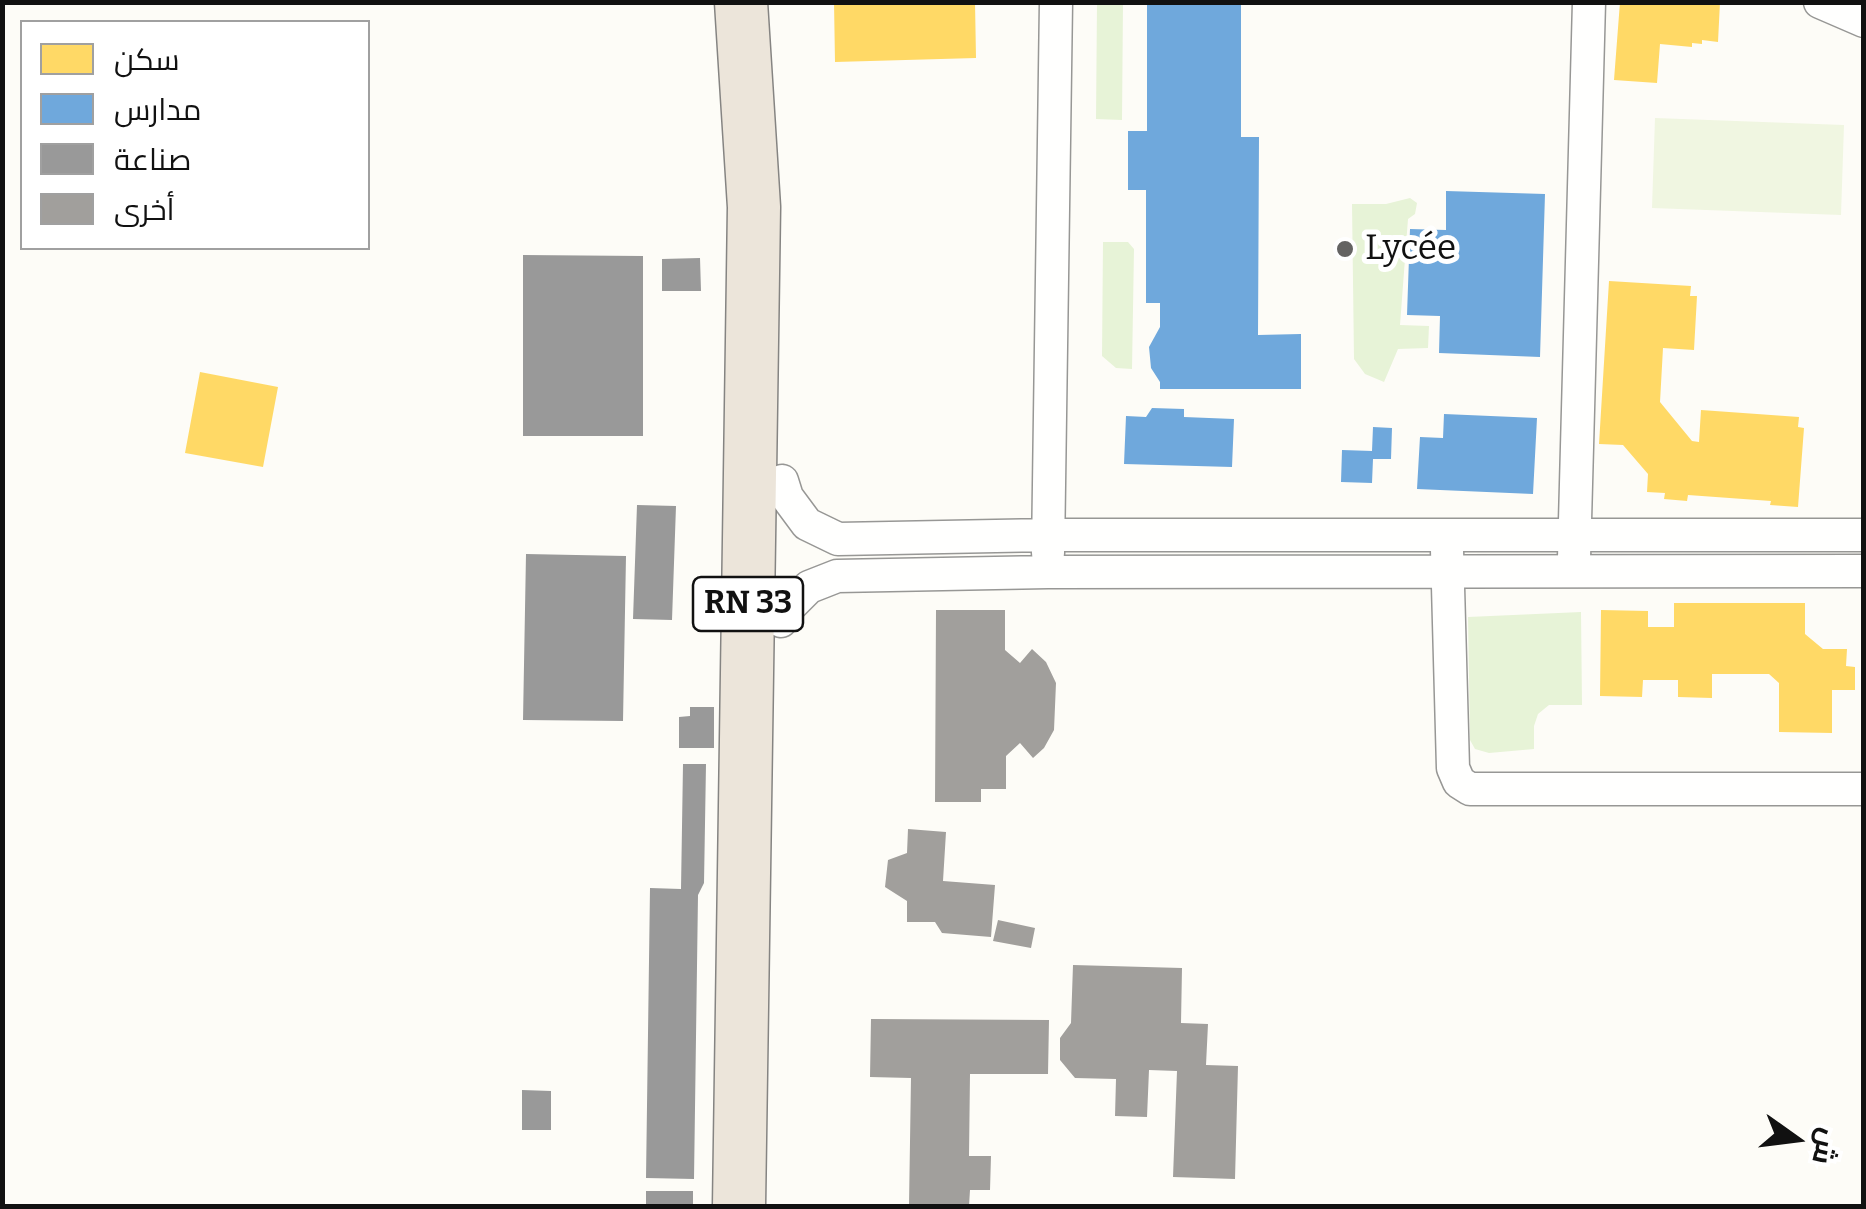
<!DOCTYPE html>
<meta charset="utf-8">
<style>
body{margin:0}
#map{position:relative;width:1866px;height:1209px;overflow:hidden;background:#fdfcf7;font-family:Bitter,Cairo,serif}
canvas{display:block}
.frame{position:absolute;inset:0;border:5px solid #111;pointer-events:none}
.legend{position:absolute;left:20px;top:20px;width:350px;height:230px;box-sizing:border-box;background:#fff;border:2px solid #a0a0a0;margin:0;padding:12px 18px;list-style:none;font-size:30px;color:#111}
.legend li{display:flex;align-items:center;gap:20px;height:50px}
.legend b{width:50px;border:2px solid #a0a0a0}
.north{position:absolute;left:1746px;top:1089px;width:100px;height:100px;-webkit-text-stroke:8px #fff;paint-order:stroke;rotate:104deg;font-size:28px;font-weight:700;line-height:40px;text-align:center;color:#111}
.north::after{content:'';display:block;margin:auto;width:35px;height:45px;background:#111;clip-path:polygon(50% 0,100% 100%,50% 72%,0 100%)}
</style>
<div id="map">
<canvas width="1866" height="1209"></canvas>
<div class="frame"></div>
<ul class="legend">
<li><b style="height:28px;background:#ffd966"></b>سكن</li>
<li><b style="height:28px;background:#6fa8dc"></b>مدارس</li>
<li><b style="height:28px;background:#999"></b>صناعة</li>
<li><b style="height:28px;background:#a19f9c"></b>أخرى</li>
</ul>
<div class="north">ش</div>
</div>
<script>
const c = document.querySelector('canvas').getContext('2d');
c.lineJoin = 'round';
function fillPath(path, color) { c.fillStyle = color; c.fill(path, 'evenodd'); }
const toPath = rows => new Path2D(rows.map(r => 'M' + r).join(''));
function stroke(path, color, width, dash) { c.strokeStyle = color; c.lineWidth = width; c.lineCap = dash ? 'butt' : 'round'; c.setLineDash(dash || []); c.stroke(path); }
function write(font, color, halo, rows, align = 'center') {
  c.font = font + ' Bitter,serif'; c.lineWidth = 10; c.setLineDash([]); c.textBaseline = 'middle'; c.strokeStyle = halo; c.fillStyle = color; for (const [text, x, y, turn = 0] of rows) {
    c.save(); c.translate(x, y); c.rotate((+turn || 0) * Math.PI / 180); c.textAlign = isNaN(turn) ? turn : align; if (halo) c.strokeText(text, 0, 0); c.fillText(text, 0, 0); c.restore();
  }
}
fillPath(toPath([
 [1097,3,1123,3,1122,120,1096,119],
 [1410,198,1417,203,1415,214,1408,219,1400,325,1429,326,1428,348,1398,349,1384,382,1365,374,1354,359,1352,204,1386,204],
 [1103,242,1128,242,1134,249,1132,369,1116,368,1102,356],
 [1581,612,1582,705,1549,705,1538,714,1534,726,1534,749,1489,753,1475,749,1470,740,1468,617]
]), '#e7f3d7');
fillPath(toPath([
 [1655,118,1844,125,1841,215,1652,208]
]), '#f0f6e1');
fillPath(toPath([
 [834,2,975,2,976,58,835,62],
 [1620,2,1720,2,1718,42,1702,40,1702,44,1692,43,1692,47,1660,44,1657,83,1614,80],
 [1609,281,1691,286,1690,296,1697,296,1694,350,1663,348,1660,402,1692,441,1699,442,1701,410,1799,417,1798,427,1804,428,1798,507,1770,505,1771,501,1688,495,1687,501,1664,499,1665,493,1647,492,1648,474,1623,445,1599,444],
 [200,372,278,387,263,467,185,453],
 [1674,603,1805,603,1805,634,1823,649,1847,649,1846,666,1855,667,1855,690,1832,690,1832,733,1779,732,1779,683,1769,674,1712,674,1712,698,1678,697,1678,680,1643,680,1642,697,1600,696,1601,610,1648,611,1648,627,1674,627]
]), '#ffd966');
fillPath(toPath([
 [1147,2,1241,2,1241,137,1259,137,1258,335,1301,334,1301,389,1160,389,1160,382,1151,368,1149,347,1160,327,1160,303,1146,303,1146,190,1128,190,1128,131,1147,131],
 [1446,191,1545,194,1540,357,1439,353,1440,316,1407,315,1410,229,1446,230],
 [1152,408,1184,409,1184,417,1234,419,1232,467,1124,464,1126,416,1146,417],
 [1444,414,1537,418,1533,494,1417,489,1420,437,1443,438],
 [1373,427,1392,428,1391,459,1373,459,1372,483,1341,482,1342,450,1372,451]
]), '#6fa8dc');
fillPath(toPath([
 [523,255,643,256,643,436,523,436],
 [700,258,701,291,662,291,662,259],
 [637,505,676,506,672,620,633,619],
 [526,554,626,556,623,721,523,720],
 [690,707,714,707,714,748,679,748,679,717,690,716],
 [683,764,706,764,704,883,698,895,694,1179,646,1178,650,888,681,889],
 [522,1090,551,1091,551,1130,522,1130],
 [646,1191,693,1191,693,1206,646,1206]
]), '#999');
fillPath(toPath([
 [936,610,1005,610,1005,650,1020,663,1032,649,1046,662,1056,683,1054,730,1044,748,1033,758,1020,743,1006,756,1006,789,981,789,981,802,935,802],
 [908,829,946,832,943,881,995,885,991,937,942,933,935,922,907,922,907,901,885,887,888,860,907,853],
 [998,920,1035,928,1031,948,993,941],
 [1073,965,1182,968,1181,1023,1208,1024,1206,1065,1238,1066,1235,1179,1173,1177,1177,1071,1149,1070,1147,1117,1115,1116,1116,1079,1075,1078,1060,1060,1060,1038,1071,1023],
 [871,1019,1049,1020,1048,1074,970,1074,969,1156,991,1156,990,1190,970,1190,969,1206,909,1206,911,1078,870,1077]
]), '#a19f9c');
const minor = toPath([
 [1820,2,1864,21],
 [782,481,787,497,807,524,838,539,1048,535,1864,535],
 [1447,550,1453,768,1459,782,1470,789,1864,789],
 [1048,553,1056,2],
 [1574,558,1589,2],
 [781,621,788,608,809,587,837,576,1048,572,1864,571]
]);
const trunk = toPath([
 [739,1206,754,207,741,2]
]);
stroke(minor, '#979795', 35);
stroke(trunk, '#858482', 55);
stroke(minor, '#fffffe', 32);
stroke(trunk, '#ece5da', 52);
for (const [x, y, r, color] of [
 [1345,249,10,"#646362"]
]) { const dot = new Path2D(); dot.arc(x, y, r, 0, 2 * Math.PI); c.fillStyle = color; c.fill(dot); stroke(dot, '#fff', 4); }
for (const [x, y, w] of [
 [748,604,110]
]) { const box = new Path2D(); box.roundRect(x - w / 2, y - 27, w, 54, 8); c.fillStyle = '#fff'; c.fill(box); stroke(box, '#111', 2.5); }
write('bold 32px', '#111', null, [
 ["RN 33",748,604]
]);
write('35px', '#111', '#fff', [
 ["Lycée",1365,249]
], 'left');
</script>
